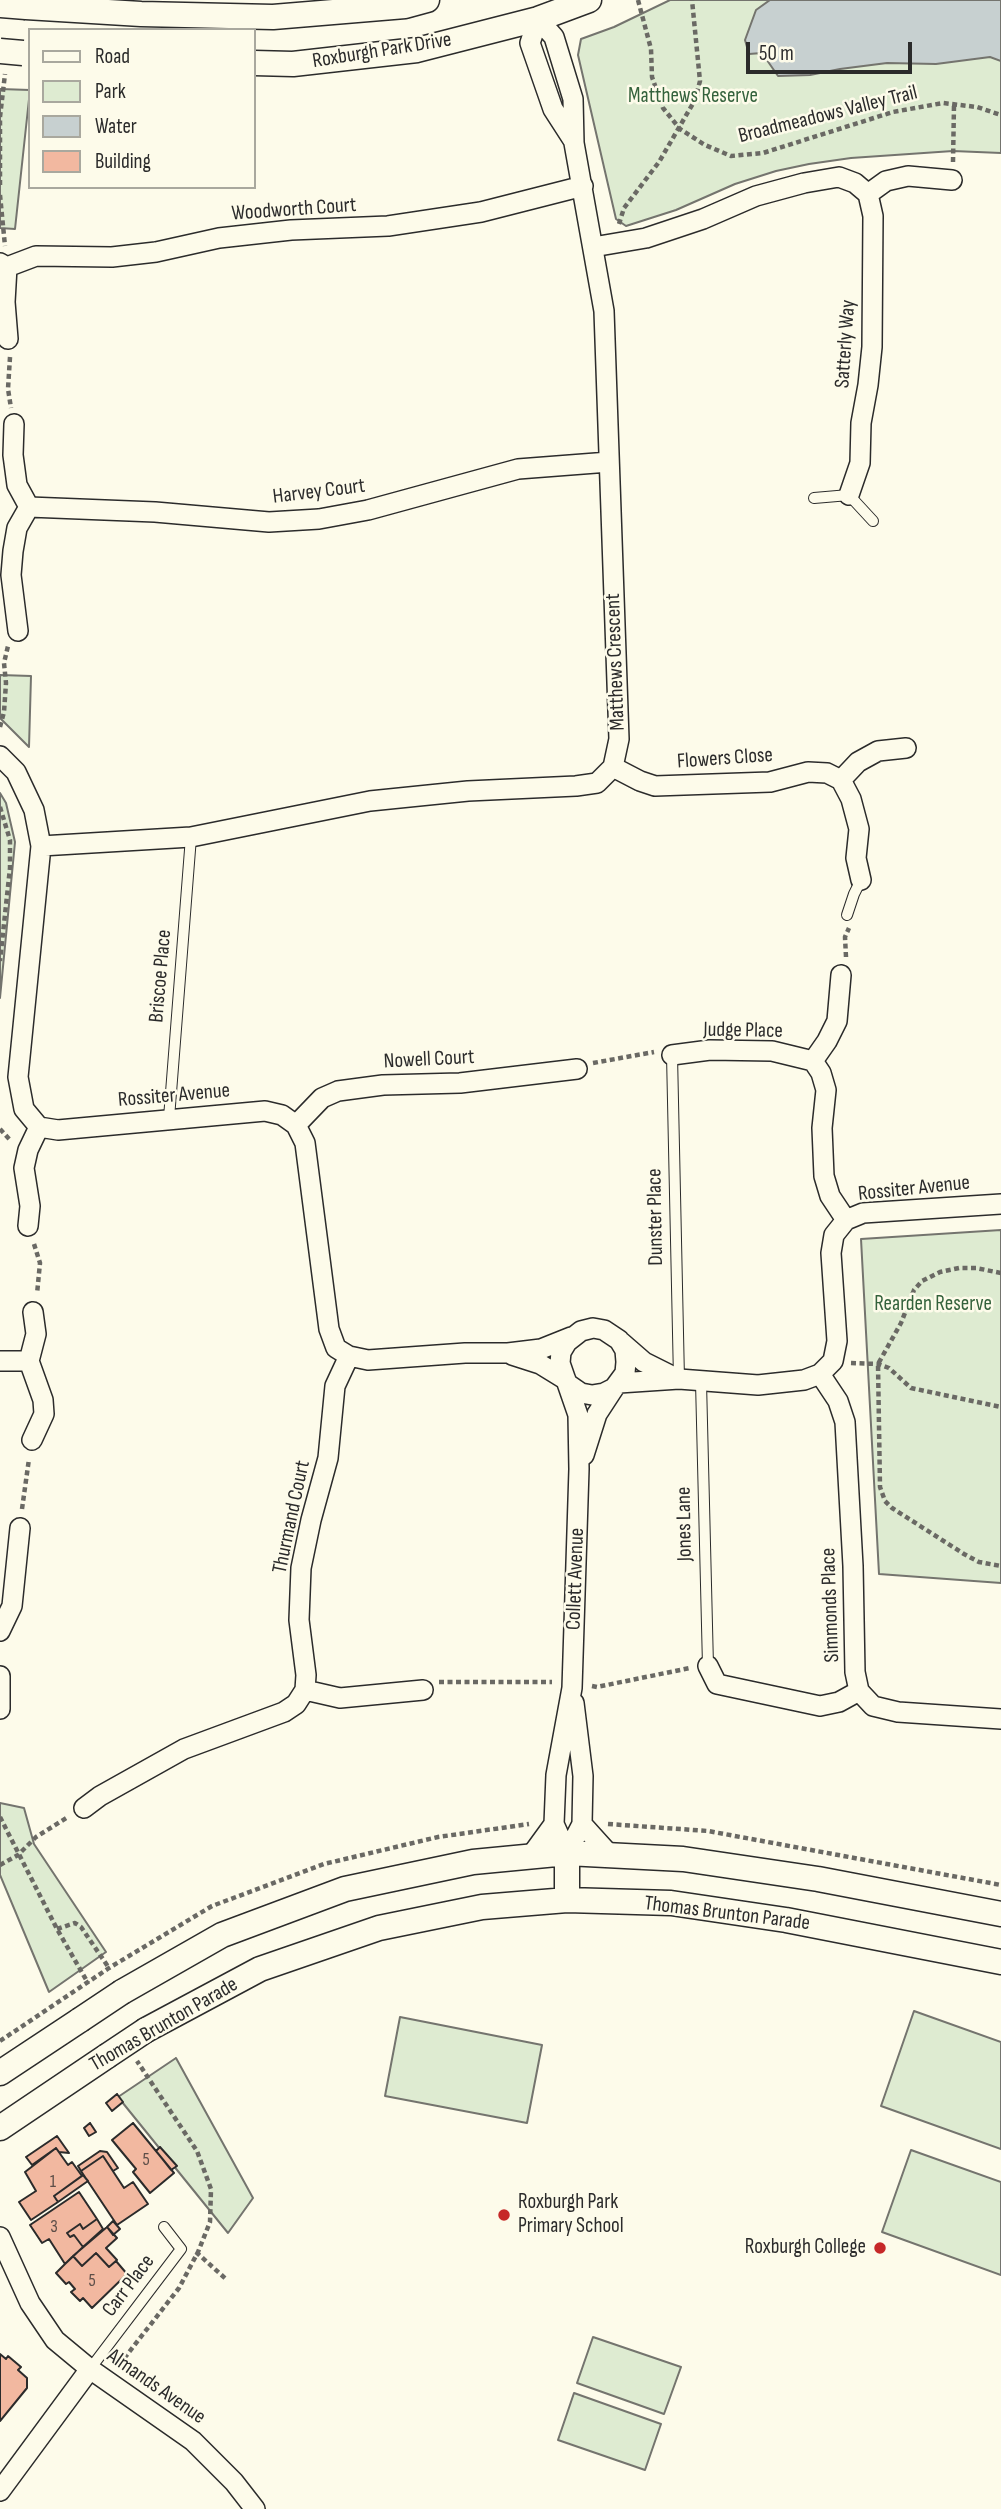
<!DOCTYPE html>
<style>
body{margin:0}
#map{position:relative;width:1001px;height:2509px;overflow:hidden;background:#fdfbea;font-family:"Sofia Sans Condensed",sans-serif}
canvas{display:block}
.legend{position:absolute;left:28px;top:28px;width:228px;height:161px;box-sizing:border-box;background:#fdfbea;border:2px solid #a9a89e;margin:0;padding:9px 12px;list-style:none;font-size:21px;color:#2b2b2b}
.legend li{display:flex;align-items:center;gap:14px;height:35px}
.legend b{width:35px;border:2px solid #a9a89e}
.scale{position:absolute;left:746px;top:42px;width:166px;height:32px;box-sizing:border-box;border:4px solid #2b2b2b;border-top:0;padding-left:9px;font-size:21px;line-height:24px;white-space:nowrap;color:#2b2b2b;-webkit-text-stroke:5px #fdfbea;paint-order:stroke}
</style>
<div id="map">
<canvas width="1001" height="2509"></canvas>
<ul class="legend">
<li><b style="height:9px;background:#fdfbea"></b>Road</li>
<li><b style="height:19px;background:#deebd1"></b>Park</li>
<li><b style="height:19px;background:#c7d0d0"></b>Water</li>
<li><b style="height:19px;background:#f2b8a0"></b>Building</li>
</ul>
<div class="scale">50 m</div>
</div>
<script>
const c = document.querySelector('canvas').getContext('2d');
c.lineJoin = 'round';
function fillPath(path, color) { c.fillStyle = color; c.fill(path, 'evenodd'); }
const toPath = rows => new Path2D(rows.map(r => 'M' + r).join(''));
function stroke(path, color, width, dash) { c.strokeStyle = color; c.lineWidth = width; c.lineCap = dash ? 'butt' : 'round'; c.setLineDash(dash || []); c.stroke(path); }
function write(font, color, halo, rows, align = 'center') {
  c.font = font + ' "Sofia Sans Condensed",sans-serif'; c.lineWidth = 5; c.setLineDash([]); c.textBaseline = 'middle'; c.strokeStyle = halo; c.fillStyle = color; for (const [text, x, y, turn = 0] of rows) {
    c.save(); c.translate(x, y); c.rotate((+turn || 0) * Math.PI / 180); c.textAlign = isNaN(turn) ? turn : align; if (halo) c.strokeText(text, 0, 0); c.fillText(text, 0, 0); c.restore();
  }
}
const green = toPath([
 [670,0,1001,0,1001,153,953,151,851,158,809,164,776,171,735,184,676,210,626,226,616,219,578,55,581,39,614,27,670,0],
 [0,89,30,90,15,229,0,228,0,89],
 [0,675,31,676,29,747,0,718,0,675],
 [0,793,6,803,15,842,0,998,0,793],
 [1001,1230,1001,1583,879,1574,861,1239,1001,1230],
 [0,1803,24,1808,34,1844,106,1952,49,1992,0,1875,0,1803],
 [914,2011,1001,2042,1001,2149,881,2106,914,2011],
 [400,2017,542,2045,527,2123,385,2096,400,2017],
 [176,2058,253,2198,228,2233,118,2097,176,2058],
 [911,2150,1001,2182,1001,2275,882,2232,911,2150],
 [593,2337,681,2367,664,2414,577,2383,593,2337],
 [574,2393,661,2424,645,2470,558,2440,574,2393]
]);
fillPath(green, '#deebd1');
stroke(green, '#74746e', 2);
const water = toPath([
 [770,0,1001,0,1001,61,990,57,936,64,887,63,840,69,810,75,778,76,762,53,749,54,745,40,756,10,770,0]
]);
fillPath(water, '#c7d0d0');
stroke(water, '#74746e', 2);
const building = toPath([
 [117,2094,123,2102,112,2111,106,2103,117,2094],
 [90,2123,96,2132,89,2136,84,2128,90,2123],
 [133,2123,174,2173,150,2193,133,2172,136,2169,112,2140,133,2123],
 [57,2136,69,2153,59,2152,56,2148,32,2165,26,2157,57,2136],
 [160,2147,177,2166,171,2170,156,2151,160,2147],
 [56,2148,68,2165,72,2162,82,2176,54,2196,58,2202,31,2220,19,2202,36,2191,25,2172,56,2148],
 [100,2151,107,2152,118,2168,113,2171,103,2156,81,2171,78,2166,100,2151],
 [103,2156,124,2188,133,2182,148,2204,117,2225,81,2171,103,2156],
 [83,2175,88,2181,58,2202,54,2196,83,2175],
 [79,2192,97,2219,83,2229,80,2224,67,2233,70,2237,74,2235,83,2247,65,2264,49,2239,42,2243,30,2225,79,2192],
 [97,2219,103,2229,83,2247,74,2235,70,2237,67,2233,80,2224,83,2229,97,2219],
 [113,2221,120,2229,113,2235,107,2227,113,2221],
 [107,2227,117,2238,106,2248,117,2260,109,2267,96,2253,82,2266,73,2256,107,2227],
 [96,2253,109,2267,116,2261,127,2274,92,2308,83,2298,80,2301,71,2292,75,2289,69,2282,66,2284,56,2273,73,2256,82,2266,96,2253],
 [0,2354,6,2359,8,2356,21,2367,18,2370,27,2378,27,2388,0,2421,0,2354]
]);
fillPath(building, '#f2b8a0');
stroke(building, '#2b2b2b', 2);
const service = toPath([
 [814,498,849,495,873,521],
 [847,915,854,894,861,880],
 [672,1055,679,1379],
 [169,1118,191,837],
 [701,1382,708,1666],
 [90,2369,181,2249,164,2227]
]);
const minor = toPath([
 [538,19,530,43,553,109,573,140],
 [868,194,886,181,908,176,952,180],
 [593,247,646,238,703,219,756,196,804,183,839,177,855,183,868,194,873,216,872,347,868,385,861,423,860,463,849,495],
 [0,263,7,267,36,256,112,257,156,252,219,238,291,230,388,226,481,212,583,186],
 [7,267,5,302,8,339],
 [14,424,13,455,17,485,29,507],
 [29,507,155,512,269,522,319,519,368,510,518,469,609,462],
 [18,631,11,575,13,551,17,528,29,507],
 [0,756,16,772,34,810,41,846,18,1077,24,1109,39,1127,58,1130,265,1111,282,1115,296,1125,305,1143,329,1329,336,1348,349,1356,368,1360,465,1353,508,1353,541,1349,571,1337],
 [613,767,640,781,655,786,770,782,808,772,827,773,841,780,851,799,859,829,856,858,861,880],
 [841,780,858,762,878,751,906,748],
 [41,846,191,837,370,801,468,791,576,786,597,783,613,767,619,739,604,311,574,143,573,99,554,37,538,19],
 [672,1055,710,1050,772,1051,813,1061,821,1073,826,1090,822,1128,824,1176,830,1196,846,1220],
 [813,1061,827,1041,837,1021,841,975],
 [296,1125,322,1098,338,1091,383,1085,460,1083,577,1069],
 [28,1226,30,1206,24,1168,28,1150,39,1127],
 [621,1342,644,1362,674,1377],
 [512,1355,540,1364,566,1380],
 [0,1361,29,1361],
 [820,1374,838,1401,845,1422,853,1566,855,1672,859,1691,873,1706,898,1712,1001,1719],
 [619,1383,679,1379,758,1385,804,1380,820,1374,833,1361,837,1341,831,1253,834,1235,846,1220,863,1213,1001,1204],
 [32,1440,44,1414,43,1400,29,1361,36,1334,33,1312],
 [584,1455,597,1414,614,1388],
 [0,1631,12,1606,20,1528],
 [708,1666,717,1684,820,1706,839,1702,859,1691],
 [0,1676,0,1709],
 [305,1690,340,1698,423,1690],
 [84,1808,100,1796,184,1749,284,1712,296,1704,305,1690,306,1675,299,1620,301,1568,311,1520,328,1458,335,1386,349,1356],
 [582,1824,610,1855],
 [567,1853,554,1824,556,1775,572,1688,579,1469,578,1415,560,1363,561,1352,567,1342,581,1331,593,1328,604,1330,619,1340,625,1350,626,1362,625,1373,614,1388,604,1393,592,1395,581,1393,568,1384],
 [567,1853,582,1824,583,1776,574,1703],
 [530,1857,554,1824],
 [0,2237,30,2303,55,2340,90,2369,193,2441,234,2482,255,2509],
 [0,2491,90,2369]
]);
const tertiary = toPath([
 [26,7,141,14,273,17,405,6,427,0],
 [254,63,293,64,417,50,538,19,589,0],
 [567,1900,567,1853],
 [122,1992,222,1935,345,1889,473,1862,567,1853,683,1859,818,1879,1001,1914],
 [146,2030,260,1969,379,1928,482,1907,567,1900,671,1903,786,1920,1001,1962],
 [0,2073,80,2020],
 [0,2128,107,2056]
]);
stroke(service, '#2b2b2b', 12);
stroke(minor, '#2b2b2b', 22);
stroke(tertiary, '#2b2b2b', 27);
stroke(toPath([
 [638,0,651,49,652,77,663,108,680,129,705,145,731,156,763,153,893,112,943,103,977,107,1001,115],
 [953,162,954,105],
 [0,185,0,117,5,74],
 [0,195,5,246],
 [619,224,624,208,659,162,695,100,700,81,692,0],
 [10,357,8,389,11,408],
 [0,727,4,712,6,683,4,663,8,646],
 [0,807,10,840,10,868,0,961],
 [846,957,845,937,849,928],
 [593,1063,654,1052],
 [0,1129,11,1141],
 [34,1244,40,1263,37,1294],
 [1001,1273,976,1268,959,1268,940,1272,922,1281,914,1290,901,1323,878,1364,880,1487,885,1501,892,1508,964,1554,979,1562,1001,1566],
 [851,1363,878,1364,889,1368,911,1388,1001,1407],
 [22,1509,29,1459],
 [439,1682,552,1682],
 [592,1686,597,1687,690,1668],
 [0,1817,57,1929,88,1983],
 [608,1824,708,1831,1001,1885],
 [0,1865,18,1855,36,1837,68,1817],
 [57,1929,75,1923,81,1927,109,1968],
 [0,2041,109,1968,212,1906,324,1864,438,1837,529,1824],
 [196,2252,227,2280],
 [119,2365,179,2288,198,2252,210,2222,211,2189,197,2151,137,2061]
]), '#6a6964', 4.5, [5, 3.5]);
stroke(service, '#fdfbea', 10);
stroke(minor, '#fdfbea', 19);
stroke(tertiary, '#fdfbea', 24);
const tertiaryBridge = toPath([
 [0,5,26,7],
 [0,51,23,53],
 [80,2020,122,1992],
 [107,2056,146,2030]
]);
stroke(tertiaryBridge, '#2b2b2b', 27, []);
stroke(tertiaryBridge, '#fdfbea', 24);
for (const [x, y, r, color] of [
 [504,2215,7,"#c62828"],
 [880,2248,7,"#c62828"]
]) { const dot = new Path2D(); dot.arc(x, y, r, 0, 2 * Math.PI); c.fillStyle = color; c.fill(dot); stroke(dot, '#fdfbea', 2.5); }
write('18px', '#5d4e48', null, [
 ["5",146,2160],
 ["1",53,2182],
 ["3",54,2227],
 ["5",92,2281]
]);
write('21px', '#2b2b2b', '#fdfbea', [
 ["Roxburgh Park Drive",382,51,-9],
 ["Broadmeadows Valley Trail",828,115,-14],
 ["Woodworth Court",294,210,-4],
 ["Satterly Way",846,344,-86],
 ["Harvey Court",319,492,-7],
 ["Matthews Crescent",616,662,-92],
 ["Flowers Close",725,759,-4],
 ["Briscoe Place",161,976,-85],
 ["Judge Place",743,1031,1],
 ["Nowell Court",429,1060,-3],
 ["Rossiter Avenue",174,1096,-5],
 ["Rossiter Avenue",914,1189,-6],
 ["Dunster Place",656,1217,-91],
 ["Thurmand Court",292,1517,-78],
 ["Jones Lane",685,1524,-91],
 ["Collett Avenue",576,1579,-88],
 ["Simmonds Place",831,1605,-92],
 ["Thomas Brunton Parade",727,1914,7],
 ["Thomas Brunton Parade",164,2025,-30],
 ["Carr Place",129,2286,-53],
 ["Almands Avenue",156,2387,35]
]);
write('21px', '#34623c', '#fdfbea', [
 ["Matthews Reserve",693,97],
 ["Rearden Reserve",933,1305]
]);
write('21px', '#2b2b2b', '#fdfbea', [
 ["Roxburgh Park",518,2203],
 ["Primary School",518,2227],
 ["Roxburgh College",866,2248,"right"]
], 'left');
</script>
